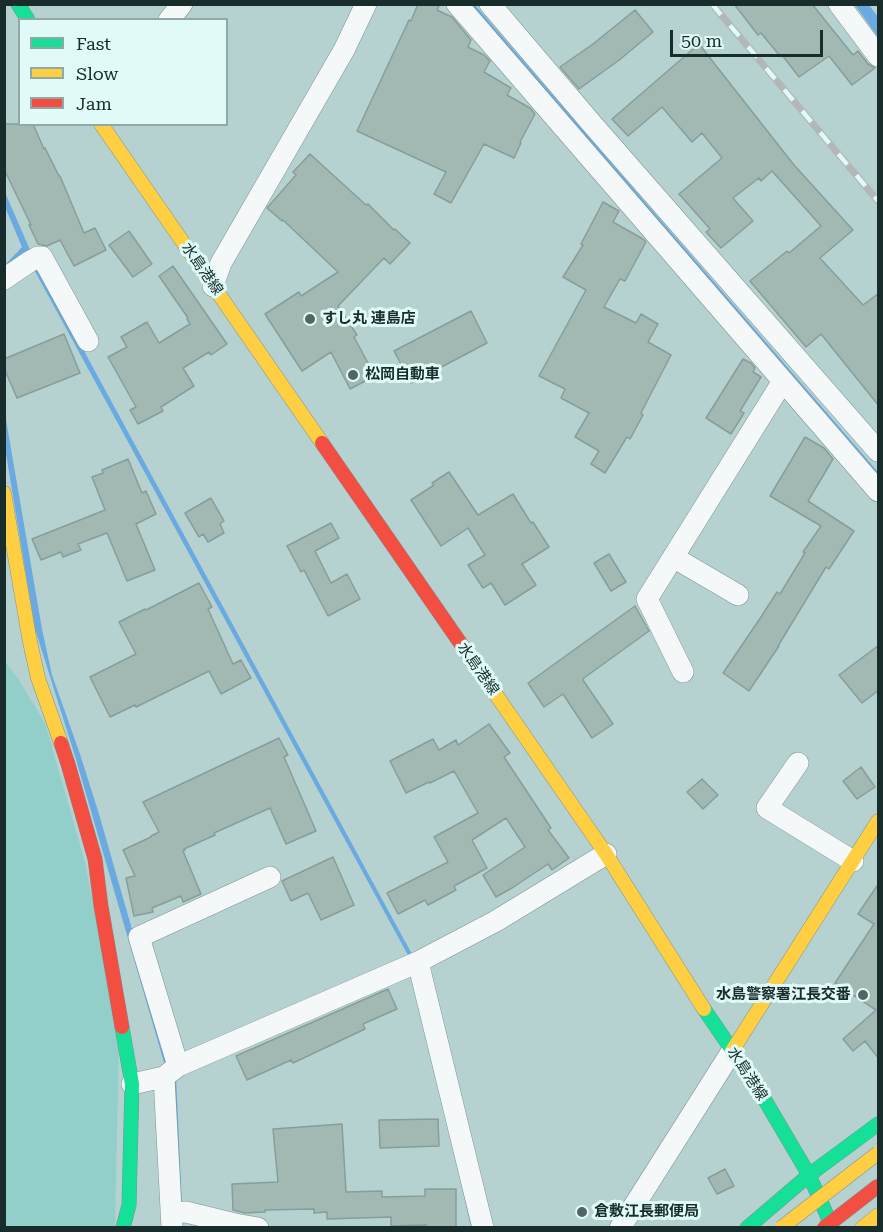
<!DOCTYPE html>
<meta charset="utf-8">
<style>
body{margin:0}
#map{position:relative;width:883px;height:1232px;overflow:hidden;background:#b6d2d0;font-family:"Roboto Serif",serif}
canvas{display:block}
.frame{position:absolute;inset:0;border:6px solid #172c2b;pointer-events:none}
.legend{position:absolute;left:18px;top:18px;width:210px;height:108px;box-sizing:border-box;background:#e0faf8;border:2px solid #90a8a6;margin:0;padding:8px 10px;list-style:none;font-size:18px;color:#172c2b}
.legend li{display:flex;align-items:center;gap:12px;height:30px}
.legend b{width:30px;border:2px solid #90a8a6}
.scale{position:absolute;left:670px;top:30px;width:153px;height:27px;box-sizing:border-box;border:3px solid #172c2b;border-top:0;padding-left:8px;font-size:18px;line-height:21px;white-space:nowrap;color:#172c2b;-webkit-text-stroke:4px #e0faf8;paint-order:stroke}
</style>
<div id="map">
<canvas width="883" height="1232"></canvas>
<div class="frame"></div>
<ul class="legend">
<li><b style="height:8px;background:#16e098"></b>Fast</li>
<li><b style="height:8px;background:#ffcf43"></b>Slow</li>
<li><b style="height:8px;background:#f24e42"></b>Jam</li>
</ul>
<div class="scale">50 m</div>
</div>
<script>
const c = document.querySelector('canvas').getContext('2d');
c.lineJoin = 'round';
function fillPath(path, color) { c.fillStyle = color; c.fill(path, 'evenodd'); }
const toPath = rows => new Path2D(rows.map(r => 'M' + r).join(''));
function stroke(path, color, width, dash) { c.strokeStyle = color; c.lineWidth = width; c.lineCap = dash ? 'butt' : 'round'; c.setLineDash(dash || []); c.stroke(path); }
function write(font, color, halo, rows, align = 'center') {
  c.font = font + ' "Roboto Serif","Noto Sans JP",serif'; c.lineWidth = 6; c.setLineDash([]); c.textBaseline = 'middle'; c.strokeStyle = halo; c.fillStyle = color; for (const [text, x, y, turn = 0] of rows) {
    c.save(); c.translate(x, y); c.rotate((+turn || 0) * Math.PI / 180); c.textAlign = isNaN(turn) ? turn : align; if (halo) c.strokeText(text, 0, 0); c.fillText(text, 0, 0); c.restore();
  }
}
fillPath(toPath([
 [4,660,19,680,45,723,85,862,119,1038,115,1227,5,1227]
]), '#92cfca');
fillPath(toPath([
 [468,5,475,5,878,472,878,480],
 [855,5,869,5,878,17,878,37],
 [4,190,34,259,413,956,477,1227,471,1227,409,957,26,255,5,274,5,265,22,247,5,207],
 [4,408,42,629,52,675,80,754,99,814,170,1062,176,1075,183,1227,177,1227,165,1066,75,756,35,629,5,448]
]), '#6aaae0');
const building = toPath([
 [418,4,440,4,437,10,452,17,471,40,468,47,484,55,490,61,484,72,511,88,507,95,530,108,535,114,520,142,521,143,514,158,484,144,451,203,434,194,446,172,357,131,409,20,411,21,418,4],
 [734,4,812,4,853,55,858,51,868,64,875,68,852,85,829,56,799,77,782,55,780,56,761,33,758,35,734,4],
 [635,10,653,32,618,61,579,89,560,67,593,44,635,10],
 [699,44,794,165,853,230,820,258,863,305,879,293,879,406,821,334,806,347,750,281,787,251,789,253,821,226,772,171,761,181,759,178,733,198,753,221,721,248,706,232,710,229,679,194,722,158,702,133,692,142,662,107,628,136,612,119,699,44],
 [4,124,33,124,44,149,45,148,59,176,60,176,84,233,95,228,106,250,74,266,60,240,47,246,38,244,29,225,31,225,4,169,4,124],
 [310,154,366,205,368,204,394,230,395,229,410,243,390,264,384,258,338,306,357,335,354,337,375,376,350,389,331,352,302,371,265,314,299,292,301,296,338,272,283,220,282,221,267,208,296,175,293,172,310,154],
 [603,202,619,211,613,222,643,239,646,242,625,281,620,279,604,307,636,323,641,314,658,324,648,342,671,355,641,413,643,415,630,439,627,437,605,473,591,464,599,451,575,437,589,413,561,398,565,389,539,376,586,290,563,277,583,245,581,244,603,202],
 [129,231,152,264,133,277,109,245,129,231],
 [173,266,227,344,211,355,209,352,183,368,194,386,161,407,163,411,138,424,130,410,136,407,108,357,127,347,121,337,147,322,159,343,190,324,187,319,188,318,159,276,173,266],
 [471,311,487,343,411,383,394,351,471,311],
 [64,334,80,373,17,398,4,368,4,359,64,334],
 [743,359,751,363,755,368,753,372,761,377,740,411,744,413,731,434,706,418,743,359],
 [805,437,824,448,833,459,808,501,854,531,829,569,826,567,778,646,779,646,749,691,723,673,761,617,777,592,780,594,805,553,803,552,821,526,770,496,805,437],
 [128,459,142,493,146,491,156,514,136,524,155,570,127,581,107,533,78,544,81,550,63,557,61,552,41,560,32,539,105,510,92,477,103,473,102,470,128,459],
 [449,472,478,515,513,494,531,523,533,522,549,547,522,564,536,585,505,605,491,583,483,588,468,565,485,555,468,528,441,546,411,500,434,485,432,483,449,472],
 [211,498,224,521,220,524,224,533,208,542,203,534,199,537,185,513,211,498],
 [331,523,339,538,315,551,331,583,347,574,360,599,328,616,304,570,301,572,287,546,331,523],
 [609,554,626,582,611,591,594,563,609,554],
 [199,583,212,607,208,609,233,664,241,660,251,678,221,694,209,671,136,707,135,705,110,717,90,677,136,654,119,622,145,609,146,610,199,583],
 [635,606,649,631,584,678,583,680,613,724,592,738,563,694,544,707,528,683,635,606],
 [879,645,879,690,862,703,839,675,879,645],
 [489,724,510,753,504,757,551,828,548,830,569,858,552,870,548,864,512,888,496,897,483,875,525,847,506,818,472,840,487,868,454,886,456,890,428,905,425,900,398,914,387,893,448,862,434,837,478,813,454,771,430,783,429,782,406,793,390,761,433,739,439,750,456,740,458,745,489,724],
 [279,738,288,755,284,757,316,831,286,844,270,808,214,833,215,835,184,849,185,850,183,851,201,894,183,902,181,896,152,908,153,912,134,916,126,878,135,876,123,850,151,837,151,836,159,832,143,802,279,738],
 [861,767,875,787,857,799,843,781,861,767],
 [702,779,718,795,703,809,687,792,702,779],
 [333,857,354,905,321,920,308,893,291,901,282,881,333,857],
 [879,883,879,1059,865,1041,853,1051,843,1039,876,1010,835,983,874,924,858,914,879,883],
 [388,989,397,1009,363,1024,365,1029,293,1063,291,1060,247,1080,236,1056,388,989],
 [438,1119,439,1146,380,1148,379,1120,438,1119],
 [342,1124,346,1192,382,1191,382,1197,425,1196,425,1189,456,1189,456,1227,426,1227,426,1225,391,1226,391,1217,327,1219,327,1212,314,1213,314,1209,265,1210,265,1212,245,1213,233,1210,232,1184,278,1182,273,1129,342,1124],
 [725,1169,734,1186,717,1194,708,1178,725,1169]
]);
fillPath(building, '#a2b8b3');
stroke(building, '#889d99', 1.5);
const street = toPath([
 [457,4,878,491],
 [490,4,593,125,878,451],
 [839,4,878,56],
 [169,20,182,4],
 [4,279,29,262,38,257,42,257,88,341],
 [213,286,221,263,344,50,366,4],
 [673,557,738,595],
 [683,672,647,599,783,381],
 [798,763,767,808,853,861],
 [418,962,483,1228],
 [178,1066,139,937,270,877],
 [164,1077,172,1228],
 [132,1084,164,1077,178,1066,418,962,496,921,606,854],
 [171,1213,186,1212,235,1224,258,1228],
 [620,1228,732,1051]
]);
const fast = toPath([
 [18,4,28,20],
 [704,1009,756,1085,809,1175,830,1222],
 [122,1027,132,1084,129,1205,123,1228],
 [747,1228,809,1175,878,1124]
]);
const slow = toPath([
 [101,124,322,443],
 [4,493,30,642,38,678,61,743],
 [481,673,606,854,704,1009],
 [732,1051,878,821],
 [862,1228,878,1215]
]);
const jam = toPath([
 [322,443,481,673],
 [61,743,68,764,95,859,101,906,122,1027]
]);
stroke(street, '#7d9392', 22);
stroke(fast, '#7d9392', 15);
stroke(slow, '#7d9392', 15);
stroke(jam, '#7d9392', 15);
stroke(street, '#f4f8f8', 21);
stroke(fast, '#16e098', 14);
stroke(slow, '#ffcf43', 14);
stroke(jam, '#f24e42', 14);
const rail = toPath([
 [712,4,878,201]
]);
stroke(rail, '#b1b8b7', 7);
stroke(rail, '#e0faf8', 4.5, [14]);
const slowBridge = toPath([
 [781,1228,878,1153]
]);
const jamBridge = toPath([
 [824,1228,878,1186]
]);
stroke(slowBridge, '#7d9392', 15, []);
stroke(jamBridge, '#7d9392', 15, []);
stroke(slowBridge, '#ffcf43', 14);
stroke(jamBridge, '#f24e42', 14);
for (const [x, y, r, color] of [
 [310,319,6,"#4f6665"],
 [353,375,6,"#4f6665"],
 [863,995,6,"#4f6665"],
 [582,1212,6,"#4f6665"]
]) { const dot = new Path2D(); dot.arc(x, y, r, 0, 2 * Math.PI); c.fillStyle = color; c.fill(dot); stroke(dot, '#e0faf8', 2); }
write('15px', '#172c2b', '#e0faf8', [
 ["水島港線",202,269,55],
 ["水島港線",478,669,55],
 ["水島港線",747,1074,57]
]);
write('bold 15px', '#172c2b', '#e0faf8', [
 ["すし丸 連島店",322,319],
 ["松岡自動車",365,375],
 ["水島警察署江長交番",851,995,"right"],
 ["倉敷江長郵便局",594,1212]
], 'left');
</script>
